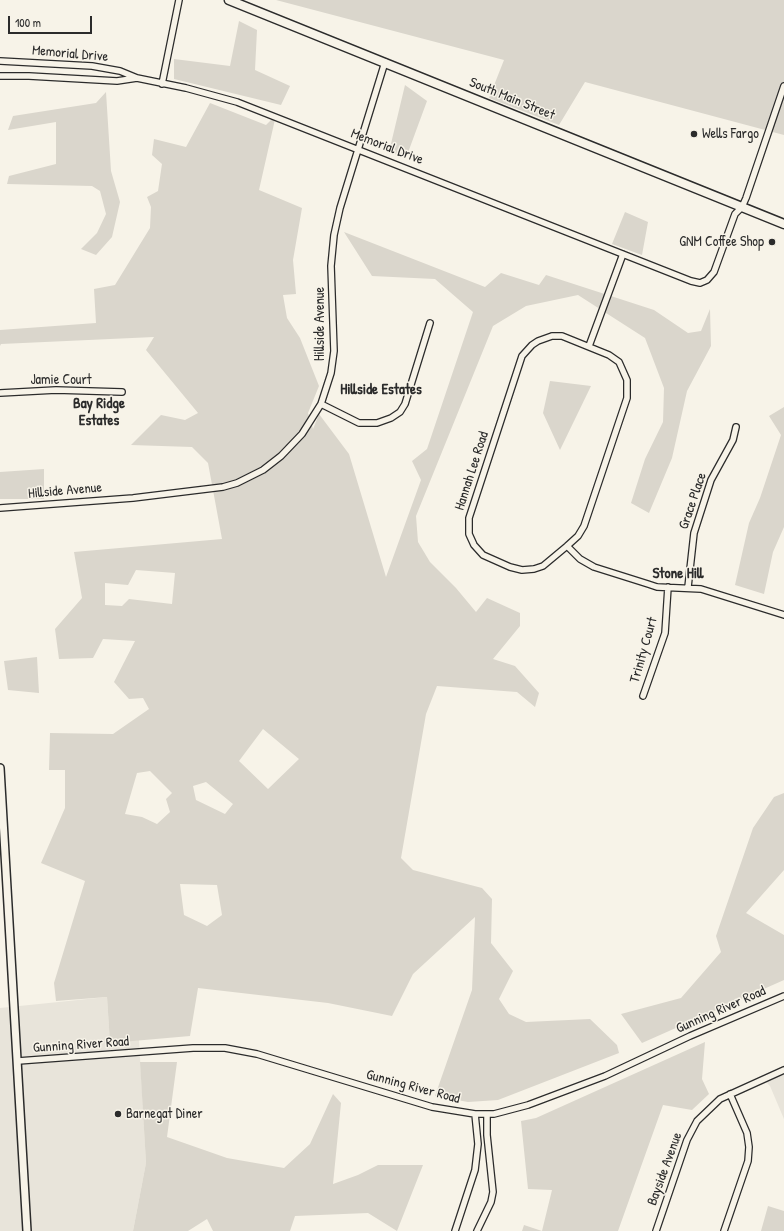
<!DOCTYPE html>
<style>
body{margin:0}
#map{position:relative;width:784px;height:1231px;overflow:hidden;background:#f7f3e8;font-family:"Patrick Hand",sans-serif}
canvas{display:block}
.scale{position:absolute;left:8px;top:16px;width:84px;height:18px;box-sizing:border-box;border:2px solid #2b2b2b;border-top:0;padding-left:5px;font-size:12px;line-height:14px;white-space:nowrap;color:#2b2b2b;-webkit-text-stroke:3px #f7f3e8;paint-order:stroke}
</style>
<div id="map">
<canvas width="784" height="1231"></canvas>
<div class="scale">100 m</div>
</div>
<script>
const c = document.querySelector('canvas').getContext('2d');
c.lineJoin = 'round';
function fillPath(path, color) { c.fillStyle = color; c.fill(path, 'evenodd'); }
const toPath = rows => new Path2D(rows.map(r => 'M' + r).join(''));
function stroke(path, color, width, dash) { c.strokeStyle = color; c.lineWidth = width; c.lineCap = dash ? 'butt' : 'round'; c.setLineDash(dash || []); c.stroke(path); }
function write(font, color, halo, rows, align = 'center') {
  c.font = font + ' "Patrick Hand",sans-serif'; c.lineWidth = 3; c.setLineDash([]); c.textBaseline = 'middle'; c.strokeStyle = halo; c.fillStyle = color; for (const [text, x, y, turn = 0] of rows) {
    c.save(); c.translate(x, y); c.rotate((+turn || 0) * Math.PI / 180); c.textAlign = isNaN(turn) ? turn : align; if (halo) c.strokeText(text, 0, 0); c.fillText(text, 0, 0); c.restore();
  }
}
fillPath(toPath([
 [107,997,110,1042,139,1040,146,1163,133,1231,0,1231,0,1008],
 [784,1074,784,1119,770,1086,766,1082]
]), '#e8e4da');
fillPath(toPath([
 [276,0,784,0,784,135,585,82,559,125,489,98,504,60],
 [239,21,257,30,255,70,290,86,281,105,174,79,174,59,230,66],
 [405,85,427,101,406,158,389,152],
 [106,92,111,171,120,202,112,237,96,255,81,249,97,233,106,214,100,191,92,186,7,184,9,176,56,164,56,122,8,130,13,116,96,103],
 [210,103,266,125,276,115,259,190,302,208,293,260,296,294,283,295,287,318,300,338,319,386,308,413,313,429,319,414,349,454,386,577,421,480,412,461,427,449,473,312,435,279,372,276,344,232,485,287,501,273,539,285,546,275,654,310,688,333,701,331,710,309,711,346,687,391,672,458,649,513,631,503,645,459,663,422,664,388,645,338,578,295,526,306,493,326,416,516,418,542,430,562,456,588,476,612,487,598,520,613,520,626,493,659,515,666,539,693,535,707,517,692,437,686,426,714,401,858,413,870,482,888,492,899,491,943,513,971,499,999,509,1014,526,1022,590,1019,617,1045,619,1053,498,1100,468,1102,435,1096,472,990,475,917,413,974,392,1016,328,1003,198,988,190,1036,110,1043,107,997,56,1001,54,983,85,881,41,863,65,808,65,770,49,770,50,733,113,734,149,709,143,698,129,699,114,682,135,641,103,639,93,658,59,659,55,629,82,598,74,552,222,539,208,463,192,447,131,445,161,415,185,420,198,413,146,350,154,337,1,344,0,346,0,330,96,323,94,289,115,285,150,228,151,207,147,197,158,191,162,164,152,155,154,139,186,147],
 [136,570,175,573,172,604,129,599,122,606,105,605,105,583,128,585],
 [263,729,299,759,268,789,239,761],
 [150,771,172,793,166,799,170,812,157,824,142,817,125,814,137,773],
 [206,782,233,804,225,814,196,800,193,786],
 [180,884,217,885,222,915,207,926,184,915],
 [625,212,648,222,642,255,612,244],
 [550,381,591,386,560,450,543,413],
 [784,407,784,527,773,552,764,594,735,585,749,523,760,498,781,435,769,416],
 [44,469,44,499,0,499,0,472],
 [37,657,39,693,8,690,4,661],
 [784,793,784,870,746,913,784,935,784,980,642,1043,621,1014,681,998,721,952,716,936,753,828,774,797],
 [705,1042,702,1079,709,1094,692,1110,663,1105,618,1231,522,1231,524,1225,542,1231,552,1190,528,1189,521,1121,536,1118],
 [140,1062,177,1062,167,1137,227,1158,284,1168,310,1144,333,1094,341,1103,333,1184,358,1175,378,1165,423,1165,397,1231,368,1213,295,1216,290,1231,213,1231,207,1219,188,1231,133,1231,146,1163],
 [768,1206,784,1211,784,1231,761,1231]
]), '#dad6cc');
const minor = toPath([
 [0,61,92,66,120,71,137,78,117,81,29,76,0,76],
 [137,78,186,88,237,102,691,281,700,283,707,280,714,272,735,214,742,207,746,198,784,86],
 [162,84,179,0],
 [552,336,562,336,609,355,619,362,627,380,627,398,584,526,578,536,567,546,543,566,534,569,522,570,510,567,483,555,474,545,469,534,469,518,522,356,532,345,538,341,552,336],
 [589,346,623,254],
 [0,393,56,390,122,392],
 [321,404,359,423,377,423,391,418,400,412,405,404,430,323],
 [0,508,133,498,223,487,237,483,263,470,281,456,302,434,321,404,331,373,334,351,331,266,334,235,340,208,385,62],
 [567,546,580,559,594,567,648,584,657,587,701,589,784,615],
 [688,587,694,533,711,480,733,440,736,427],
 [643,696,665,633,668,587],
 [18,1061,193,1048,225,1048,257,1054,432,1107,475,1114,494,1114,528,1105,605,1076,690,1036,784,996],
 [455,1231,475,1170,478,1144,475,1114],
 [477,1231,491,1202,493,1192,487,1135,487,1114],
 [656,1231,687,1140,697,1121,720,1099,784,1070],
 [724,1231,748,1161,749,1147,747,1133,730,1094]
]);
const major = toPath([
 [0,768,27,1231]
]);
const highway = toPath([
 [229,0,784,224]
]);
stroke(minor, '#2b2b2b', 8);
stroke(major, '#2b2b2b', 10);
stroke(highway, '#2b2b2b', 11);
stroke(minor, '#f7f3e8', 5.5);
stroke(major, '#f7f3e8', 7);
stroke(highway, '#f7f3e8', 8);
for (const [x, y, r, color] of [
 [694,134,4,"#2b2b2b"],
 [772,242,4,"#2b2b2b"],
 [118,1114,4,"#2b2b2b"]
]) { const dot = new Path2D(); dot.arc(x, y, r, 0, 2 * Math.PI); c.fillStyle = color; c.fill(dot); stroke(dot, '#f7f3e8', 1.5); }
write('14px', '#2b2b2b', '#f7f3e8', [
 ["Memorial Drive",70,54,5],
 ["South Main Street",512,99,22],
 ["Memorial Drive",387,147,21],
 ["Hillside Avenue",320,324,-90],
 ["Jamie Court",61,380],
 ["Hannah Lee Road",472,471,-72],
 ["Hillside Avenue",65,491,-5],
 ["Grace Place",693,501,-71],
 ["Trinity Court",644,650,-74],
 ["Gunning River Road",721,1010,-24],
 ["Gunning River Road",81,1045,-4],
 ["Gunning River Road",413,1087,15],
 ["Bayside Avenue",665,1169,-70]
]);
write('14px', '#2b2b2b', '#f7f3e8', [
 ["Wells Fargo",702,134],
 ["GNM Coffee Shop",764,242,"right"],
 ["Barnegat Diner",126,1114]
], 'left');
write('bold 15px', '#2b2b2b', '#f7f3e8', [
 ["Hillside Estates",381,390],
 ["Bay Ridge",99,404],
 ["Estates",99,421],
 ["Stone Hill",678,574]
]);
</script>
